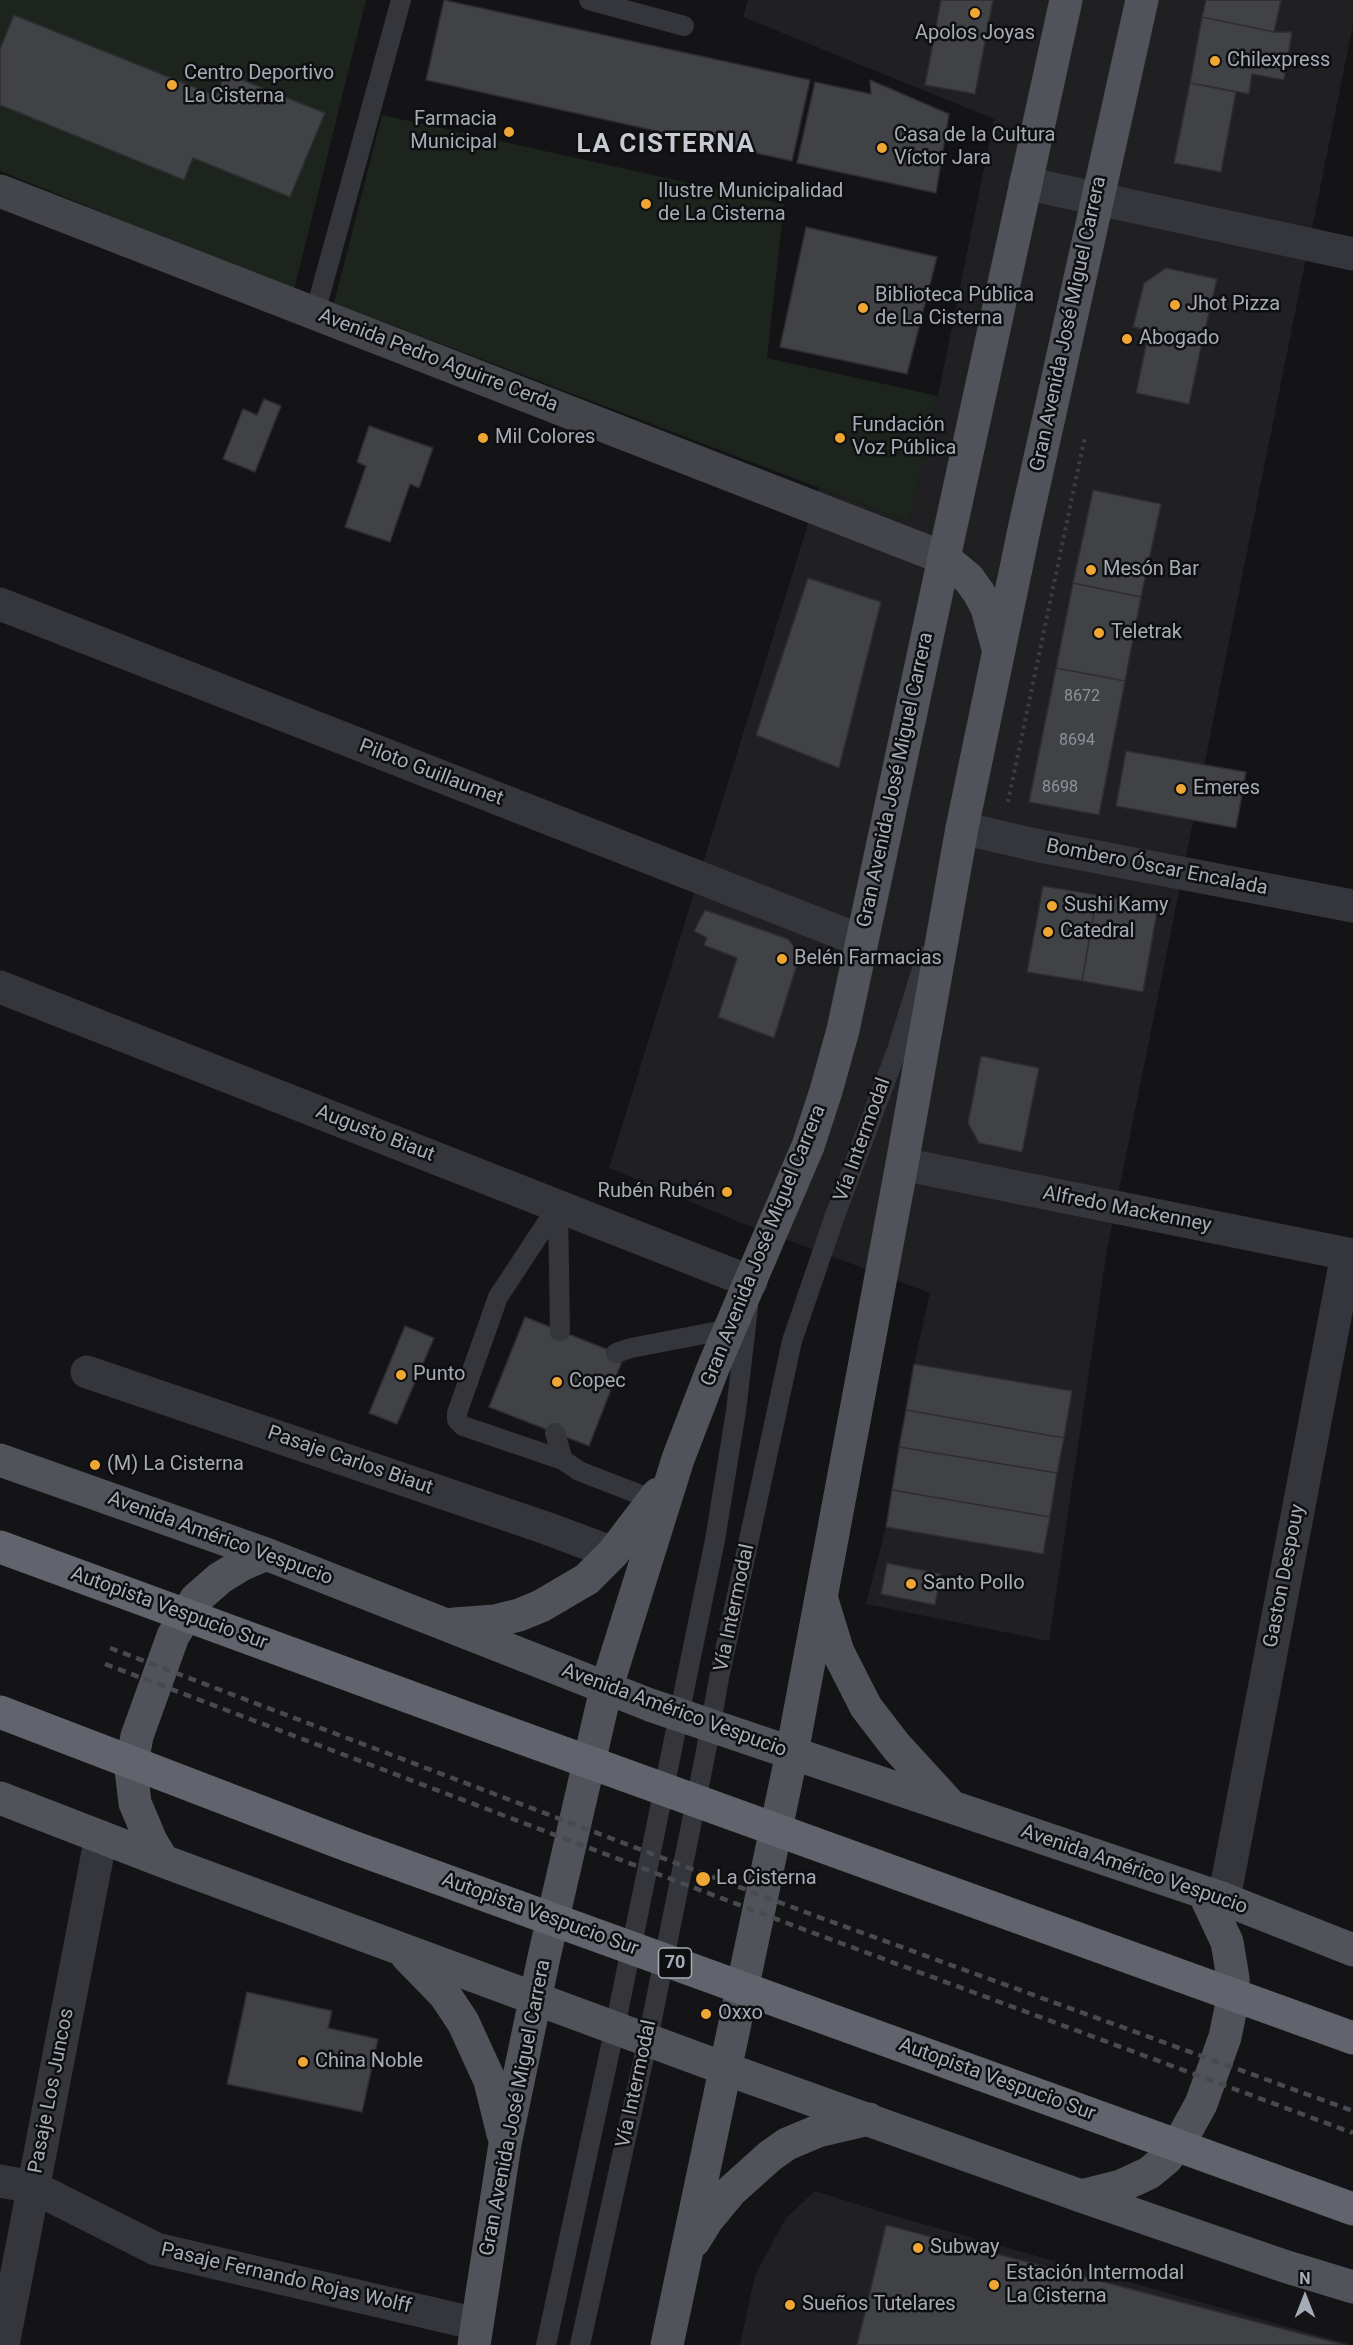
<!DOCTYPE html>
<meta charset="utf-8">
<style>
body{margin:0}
#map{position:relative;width:1353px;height:2345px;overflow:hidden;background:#141416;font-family:Roboto,sans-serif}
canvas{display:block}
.north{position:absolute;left:1275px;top:2267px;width:60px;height:60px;-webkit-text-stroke:4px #0f0f11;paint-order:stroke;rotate:0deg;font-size:16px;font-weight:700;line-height:24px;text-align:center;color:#a6acb6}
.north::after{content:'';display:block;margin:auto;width:21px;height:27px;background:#a6acb6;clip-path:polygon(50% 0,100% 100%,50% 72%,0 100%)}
</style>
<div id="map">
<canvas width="1353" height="2345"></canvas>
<div class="north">N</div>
</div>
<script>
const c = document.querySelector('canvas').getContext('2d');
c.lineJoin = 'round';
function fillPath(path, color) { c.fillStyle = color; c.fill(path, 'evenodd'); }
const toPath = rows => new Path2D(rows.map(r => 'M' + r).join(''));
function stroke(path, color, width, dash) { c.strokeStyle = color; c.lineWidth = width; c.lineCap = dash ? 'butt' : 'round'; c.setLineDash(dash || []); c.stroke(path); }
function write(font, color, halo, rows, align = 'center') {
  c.font = font + ' Roboto,sans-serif'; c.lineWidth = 5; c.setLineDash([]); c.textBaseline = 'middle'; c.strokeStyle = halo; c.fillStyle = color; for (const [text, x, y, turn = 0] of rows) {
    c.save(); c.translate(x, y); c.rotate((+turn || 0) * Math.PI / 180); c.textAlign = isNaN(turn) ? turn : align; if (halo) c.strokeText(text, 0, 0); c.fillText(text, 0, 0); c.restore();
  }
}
fillPath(toPath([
 [748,0,1353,0,1353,24,1107,1250,1049,1641,866,1604,886,1527,914,1364,930,1293,739,1222,609,1168,819,488,909,522,938,396,994,119,743,17],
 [815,2191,891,2215,1353,2345,740,2345,755,2275,786,2218]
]), '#202023');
fillPath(toPath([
 [0,0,366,0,294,290,0,171],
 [382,115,784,204,767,358,938,396,909,522,334,303]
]), '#1c241d');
const building = toPath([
 [444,0,810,80,792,161,426,80,444,0],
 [941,0,993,0,975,94,925,85,941,0],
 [1206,0,1281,0,1274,32,1202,17,1206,0],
 [14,15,216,96,225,73,325,113,290,197,193,158,184,180,0,105,0,49,14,15],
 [1202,17,1274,32,1292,32,1284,80,1252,74,1249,94,1190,83,1202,17],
 [870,80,949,114,936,193,797,163,815,82,871,94,870,80],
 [1190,83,1236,92,1221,172,1174,163,1190,83],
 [806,227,937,257,907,374,780,347,806,227],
 [1166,268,1217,279,1202,343,1133,327,1144,283,1166,268],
 [1149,331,1202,343,1189,404,1136,393,1149,331],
 [264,399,281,406,255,472,223,459,243,409,257,415,264,399],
 [369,426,433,448,419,488,410,484,390,542,345,527,366,466,357,462,369,426],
 [1093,490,1161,504,1141,597,1073,583,1093,490],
 [808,578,881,602,839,768,756,735,808,578],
 [1073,583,1141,597,1125,681,1056,668,1073,583],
 [1056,668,1125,681,1099,815,1029,802,1056,668],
 [1126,751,1246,772,1236,828,1116,806,1126,751],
 [1043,886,1097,895,1082,981,1027,972,1043,886],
 [1097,895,1158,906,1143,992,1082,981,1097,895],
 [705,910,788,939,800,955,774,1038,718,1017,737,958,704,945,707,938,694,931,705,910],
 [981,1056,1039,1068,1022,1152,979,1143,968,1123,981,1056],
 [525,1317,624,1356,589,1446,489,1407,525,1317],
 [405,1326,434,1338,397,1424,369,1413,405,1326],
 [914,1364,1072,1391,1064,1438,906,1410,914,1364],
 [906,1410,1064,1438,1057,1473,899,1447,906,1410],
 [899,1447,1057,1473,1050,1517,892,1490,899,1447],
 [892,1490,1050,1517,1043,1554,886,1527,892,1490],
 [887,1563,941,1574,935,1605,881,1594,887,1563],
 [247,1992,332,2011,328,2028,378,2039,362,2112,227,2084,247,1992],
 [886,2225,1345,2345,857,2345,886,2225]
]);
fillPath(building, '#404246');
stroke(building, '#2e2e32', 1.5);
stroke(toPath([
 [1008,802,1085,436]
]), '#3b3d42', 4, [3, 4.5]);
stroke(toPath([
 [589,0,684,26],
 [315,313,401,0],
 [558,1206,498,1297,457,1413,457,1420,463,1426,563,1460],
 [558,1206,560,1331],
 [616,1353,631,1348,730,1329],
 [555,1433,563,1460,579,1471,654,1500],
 [546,2345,615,2027,715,1540,736,1411,748,1308],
 [580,2345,648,2039,706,1751,719,1678,792,1341,834,1218,897,1050,926,956]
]), '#35363b', 20);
stroke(toPath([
 [1025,183,1353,254],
 [0,604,862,941],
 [962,828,1035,845,1353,906],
 [0,987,751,1282],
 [902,1164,1353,1255],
 [87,1372,546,1528,613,1553],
 [1224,1899,1347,1254],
 [0,2181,33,2187,156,2249,477,2324],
 [3,2345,101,1837]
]), '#35363b', 33);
stroke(toPath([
 [0,191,944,558]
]), '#43454b', 33);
stroke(toPath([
 [944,558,969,579,979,593,987,608,997,645],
 [0,1460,266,1554,650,1705,1224,1899,1353,1950],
 [822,1600,838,1652,866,1707,896,1746,950,1805],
 [454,1624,495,1621,519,1615,541,1606,587,1579,613,1553,658,1494],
 [0,1798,163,1861,726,2069,1081,2196,1284,2266,1353,2287],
 [163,1861,151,1841,135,1803,131,1769,137,1736,173,1636,196,1599,220,1578,243,1564,266,1554],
 [407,1956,445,1995,463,2022,490,2081,503,2134],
 [1081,2196,1121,2186,1149,2173,1166,2159,1180,2142,1201,2104,1225,2037,1233,1998,1233,1978,1227,1942,1204,1893],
 [694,2241,707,2220,731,2191,770,2156,787,2144,818,2131,869,2119],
 [474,2345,505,2144,544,1957,606,1689,678,1459,713,1368,808,1146,826,1091,843,1030,944,558,1066,0],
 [667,2345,792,1753,902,1164,962,828,1025,525,1142,0]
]), '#51535a', 33);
stroke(toPath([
 [0,1547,486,1725,1353,2038],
 [0,1712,347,1845,1353,2209]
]), '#61646c', 33);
stroke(toPath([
 [110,1648,805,1912,1353,2111],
 [105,1664,800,1928,1353,2133]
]), '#484a50', 4.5, [8, 6]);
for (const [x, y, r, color] of [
 [975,13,6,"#f0a632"],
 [1215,61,6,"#f0a632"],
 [172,85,6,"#f0a632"],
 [509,132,6,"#f0a632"],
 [882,148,6,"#f0a632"],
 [646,204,6,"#f0a632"],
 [1175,305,6,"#f0a632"],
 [863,308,6,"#f0a632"],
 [1127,339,6,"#f0a632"],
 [483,438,6,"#f0a632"],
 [840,438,6,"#f0a632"],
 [1091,570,6,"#f0a632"],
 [1099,633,6,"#f0a632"],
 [1181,789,6,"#f0a632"],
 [1052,906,6,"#f0a632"],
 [1048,932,6,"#f0a632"],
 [782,959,6,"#f0a632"],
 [727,1192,6,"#f0a632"],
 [401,1375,6,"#f0a632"],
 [557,1382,6,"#f0a632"],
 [95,1465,6,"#f0a632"],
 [911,1584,6,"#f0a632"],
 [703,1879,8,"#f0a632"],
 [706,2014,6,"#f0a632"],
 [303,2062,6,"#f0a632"],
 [918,2248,6,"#f0a632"],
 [994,2285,6,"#f0a632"],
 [790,2305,6,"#f0a632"]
]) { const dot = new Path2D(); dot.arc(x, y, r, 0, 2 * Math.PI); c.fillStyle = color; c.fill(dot); stroke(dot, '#0f0f11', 2); }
write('16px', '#8c929a', null, [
 ["8672",1082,697],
 ["8694",1077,741],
 ["8698",1060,788]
]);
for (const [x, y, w] of [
 [675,1963,33]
]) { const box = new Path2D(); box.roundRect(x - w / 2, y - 15, w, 30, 4.5); c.fillStyle = '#0f0f11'; c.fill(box); stroke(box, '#a6acb6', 1.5); }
write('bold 18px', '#a6acb6', null, [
 ["70",675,1963]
]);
write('20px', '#a6acb6', '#0f0f11', [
 ["Apolos Joyas",975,34,"center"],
 ["Chilexpress",1227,61],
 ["Centro Deportivo",184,74],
 ["La Cisterna",184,97],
 ["Farmacia",497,120,"right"],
 ["Municipal",497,143,"right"],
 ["Casa de la Cultura",894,136],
 ["Víctor Jara",894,159],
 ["Ilustre Municipalidad",658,192],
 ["de La Cisterna",658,215],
 ["Biblioteca Pública",875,296],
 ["de La Cisterna",875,319],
 ["Jhot Pizza",1187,305],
 ["Abogado",1139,339],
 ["Fundación",852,426],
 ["Voz Pública",852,449],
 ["Mil Colores",495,438],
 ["Mesón Bar",1103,570],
 ["Teletrak",1111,633],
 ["Emeres",1193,789],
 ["Sushi Kamy",1064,906],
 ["Catedral",1060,932],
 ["Belén Farmacias",794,959],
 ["Rubén Rubén",715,1192,"right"],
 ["Punto",413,1375],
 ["Copec",569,1382],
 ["(M) La Cisterna",107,1465],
 ["Santo Pollo",923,1584],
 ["La Cisterna",716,1879],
 ["Oxxo",718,2014],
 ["China Noble",315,2062],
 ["Subway",930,2248],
 ["Estación Intermodal",1006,2274],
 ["La Cisterna",1006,2297],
 ["Sueños Tutelares",802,2305]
], 'left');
write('20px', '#a6acb6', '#0f0f11', [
 ["Gran Avenida José Miguel Carrera",1069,324,-78],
 ["Avenida Pedro Aguirre Cerda",438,361,21],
 ["Piloto Guillaumet",431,773,21],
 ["Gran Avenida José Miguel Carrera",896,780,-78],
 ["Bombero Óscar Encalada",1157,868,11],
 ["Augusto Biaut",375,1134,21],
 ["Vía Intermodal",863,1140,-70],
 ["Alfredo Mackenney",1127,1210,11],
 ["Gran Avenida José Miguel Carrera",764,1246,-68],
 ["Pasaje Carlos Biaut",350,1461,19],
 ["Avenida Américo Vespucio",220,1539,20],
 ["Gaston Despouy",1285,1576,-79],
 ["Vía Intermodal",735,1608,-78],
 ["Autopista Vespucio Sur",169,1609,20],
 ["Avenida Américo Vespucio",674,1711,20],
 ["Avenida Américo Vespucio",1134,1870,19],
 ["Autopista Vespucio Sur",540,1915,20],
 ["Autopista Vespucio Sur",997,2080,20],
 ["Vía Intermodal",637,2084,-78],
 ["Pasaje Los Juncos",52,2091,-79],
 ["Gran Avenida José Miguel Carrera",516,2108,-79],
 ["Pasaje Fernando Rojas Wolff",286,2279,13]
]);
c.letterSpacing = '1.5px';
write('bold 26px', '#c7cad2', '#0f0f11', [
 ["LA CISTERNA",666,145]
]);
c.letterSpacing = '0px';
</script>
